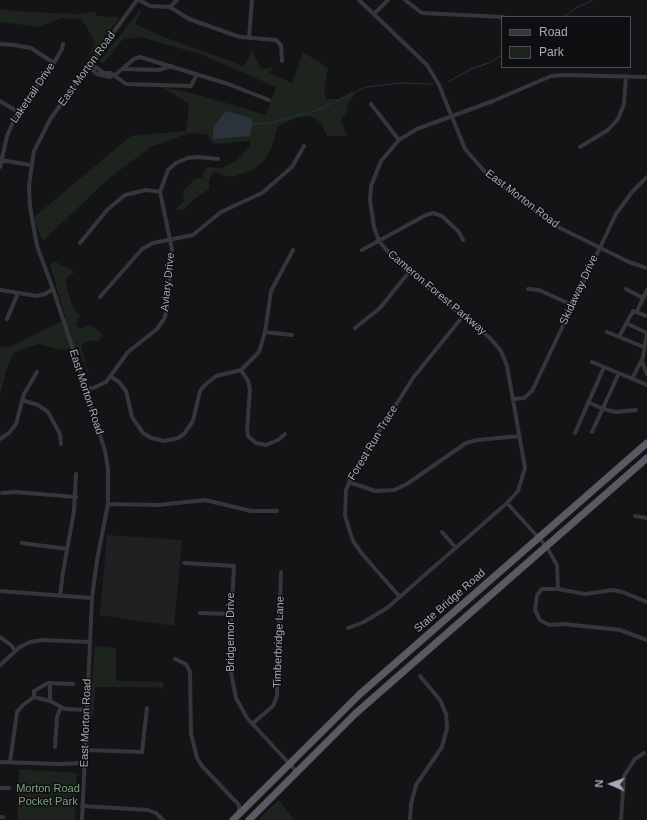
<!DOCTYPE html>
<style>
body{margin:0}
#map{position:relative;width:647px;height:820px;overflow:hidden;background:#141416;font-family:Arial,sans-serif}
canvas{display:block}
.legend{position:absolute;left:501px;top:16px;width:130px;height:52px;box-sizing:border-box;background:#0f0f11;border:1px solid #4b4d53;margin:0;padding:5px 7px;list-style:none;font-size:12px;color:#a5aab6}
.legend li{display:flex;align-items:center;gap:8px;height:20px}
.legend b{width:20px;border:1px solid #4b4d53}
.north{position:absolute;left:591px;top:764px;width:40px;height:40px;-webkit-text-stroke:3px #0f0f11;paint-order:stroke;rotate:272deg;font-size:11px;font-weight:700;line-height:16px;text-align:center;color:#a5aab6}
.north::after{content:'';display:block;margin:auto;width:14px;height:18px;background:#a5aab6;clip-path:polygon(50% 0,100% 100%,50% 72%,0 100%)}
</style>
<div id="map">
<canvas width="647" height="820"></canvas>
<ul class="legend">
<li><b style="height:5px;background:#35353b"></b>Road</li>
<li><b style="height:11px;background:#1c241d"></b>Park</li>
</ul>
<div class="north">N</div>
</div>
<script>
const c = document.querySelector('canvas').getContext('2d');
c.lineJoin = 'round';
function fillPath(path, color) { c.fillStyle = color; c.fill(path, 'evenodd'); }
const toPath = rows => new Path2D(rows.map(r => 'M' + r).join(''));
function stroke(path, color, width, dash) { c.strokeStyle = color; c.lineWidth = width; c.lineCap = dash ? 'butt' : 'round'; c.setLineDash(dash || []); c.stroke(path); }
function write(font, color, halo, rows, align = 'center') {
  c.font = font + ' Arial,sans-serif'; c.lineWidth = 3; c.setLineDash([]); c.textBaseline = 'middle'; c.strokeStyle = halo; c.fillStyle = color; for (const [text, x, y, turn = 0] of rows) {
    c.save(); c.translate(x, y); c.rotate((+turn || 0) * Math.PI / 180); c.textAlign = isNaN(turn) ? turn : align; if (halo) c.strokeText(text, 0, 0); c.fillText(text, 0, 0); c.restore();
  }
}
fillPath(toPath([
 [107,535,182,540,174,626,100,615]
]), '#202023');
fillPath(toPath([
 [0,9,25,12,82,14,95,11,96,16,118,17,118,19,93,53,88,55,95,43,86,25,80,19,61,18,40,27,0,22],
 [140,10,141,12,135,24,164,37,244,66,252,51,261,69,274,67,269,73,292,83,303,52,328,68,324,91,327,99,338,99,352,92,354,95,348,104,347,111,341,120,347,136,327,136,321,123,311,116,298,117,278,126,271,150,262,163,250,171,232,177,213,172,209,180,209,189,193,200,184,210,175,210,184,201,183,191,195,179,202,178,206,167,222,168,237,160,251,146,249,141,214,144,207,134,189,133,151,147,108,179,43,241,33,218,131,136,186,131,189,104,162,87,199,95,266,115,276,87,200,54,140,37,123,39,104,63,99,62],
 [54,261,75,272,65,279,72,306,80,316,76,324,79,329,91,325,102,334,99,342,92,340,81,345,90,380,78,347,62,350,38,344,15,352,8,364,0,395,0,346,10,347,66,319,50,264],
 [95,646,116,648,116,679,118,681,164,682,163,689,155,687,97,687,95,689,93,716,89,716],
 [19,769,77,773,75,820,17,820],
 [279,800,294,820,258,820]
]), '#1c241d');
fillPath(toPath([
 [226,111,251,118,253,124,250,136,213,139,213,129,215,124]
]), '#2a323a');
stroke(toPath([
 [558,17,566,16,574,9,593,0],
 [448,82,471,69,489,63,502,55],
 [253,124,270,123,318,110,366,87,400,83,433,84]
]), '#2a323a', 1);
stroke(toPath([
 [139,0,150,6,170,7,189,19,240,37,276,40,281,45,282,61],
 [359,0,427,65,439,85,465,149,486,173,518,199,560,228,629,262,647,268],
 [405,0,422,13,503,17],
 [170,7,177,0],
 [374,14,388,0],
 [249,38,252,0],
 [0,44,14,45,31,48,54,63],
 [88,66,97,74,110,77,115,75,134,59,140,57,228,84,269,100],
 [89,66,96,67,104,73,111,73,126,84,191,86,197,74],
 [123,69,159,70,171,66],
 [0,101,18,112],
 [371,104,399,140],
 [580,147,608,130,618,119,624,104,626,76],
 [0,160,31,165],
 [0,167,7,136,16,115,54,63,62,49,63,44],
 [80,243,107,210,125,195,146,190,160,192],
 [362,250,426,215,433,213,442,216,459,232,463,240],
 [528,289,539,290,572,305],
 [626,289,643,298],
 [0,290,37,296,45,294,53,289],
 [100,297,142,249,153,243,193,235,221,212,262,193,292,167,304,146],
 [637,311,647,290],
 [7,319,18,293],
 [630,325,647,333],
 [355,328,380,308,409,272],
 [265,332,292,335],
 [607,332,644,347],
 [647,333,642,362,647,374],
 [619,337,633,311,647,316],
 [592,362,647,385],
 [241,370,248,381,250,389,247,430,248,436,256,443,266,445,278,440,285,434],
 [110,376,119,382,126,391,132,417,143,433,151,438,165,441,178,438,184,434,193,421,200,391,205,385,216,376,241,370,259,352,265,332,271,291,293,250],
 [632,379,642,359],
 [86,389,93,388,106,382,128,352,157,329,164,319,167,310,172,249,160,192,168,170,176,163,188,158,198,157,218,159],
 [513,399,524,398,532,391,616,214,632,192,647,177],
 [22,400,38,405,48,412,60,434,61,444],
 [588,402,603,409,616,412,636,410],
 [592,432,619,373],
 [575,433,604,367],
 [0,439,9,433,16,424,24,394,37,372],
 [349,482,375,491,394,490,407,484,466,443,477,440,520,436],
 [2,493,15,492,76,497],
 [507,503,546,546,557,565,558,589,542,589,537,595,535,610,540,620,549,625,564,624,620,630,647,640],
 [108,504,158,505,205,500,251,511,277,511],
 [635,516,647,518],
 [442,532,456,548],
 [22,543,67,549],
 [184,563,234,566,229,662,236,698,247,718,297,772],
 [558,589,585,594,613,590,622,592,647,602],
 [0,591,92,598],
 [60,596,63,572,74,511,76,474],
 [400,597,363,555,353,541,345,516,346,490,355,469,413,378,463,316],
 [200,613,230,614],
 [348,628,364,622,387,608,507,503,518,491,525,468,507,366,501,351,490,338,397,262,379,241,374,227,370,200,371,186,381,161,399,140,417,129,493,101,551,76,564,75,647,77],
 [0,637,11,645,15,651],
 [175,659,186,664,190,672,191,734,197,758,202,766,239,805,239,813],
 [0,665,20,647,30,642,42,640,89,642],
 [34,697,50,701,65,709,86,710],
 [34,697,34,691,48,683,73,684],
 [50,701,50,683],
 [252,724,273,706,277,696,281,572],
 [55,747,57,717,61,707],
 [85,750,142,752,147,708],
 [0,762,58,764,84,763],
 [10,762,17,712,23,705,34,697],
 [0,788,9,788],
 [82,806,148,810,156,813,163,820],
 [0,817,3,817],
 [82,820,92,598,97,560,108,504,108,469,105,451,86,389,53,289,37,246,30,207,29,186,34,151,51,118,137,0],
 [410,820,411,804,416,785,442,747,447,728,446,714,440,700,420,676],
 [621,820,624,776,635,759,644,753]
]), '#35353b', 4);
stroke(toPath([
 [233,820,360,694,647,443],
 [249,820,355,714,647,458]
]), '#595a63', 7);
write('11px', '#a5aab6', '#0f0f11', [
 ["East Morton Road",87,69,-54],
 ["Laketrail Drive",33,93,-56],
 ["East Morton Road",522,199,37],
 ["Aviary Drive",168,282,-84],
 ["Skidaway Drive",579,290,-65],
 ["Cameron Forest Parkway",437,293,40],
 ["East Morton Road",86,392,72],
 ["Forest Run Trace",373,443,-59],
 ["State Bridge Road",450,601,-41],
 ["Bridgemor Drive",231,632,-90],
 ["Timberbridge Lane",279,642,-88],
 ["East Morton Road",86,723,-88]
]);
write('11px', '#7ca180', '#0f0f11', [
 ["Morton Road",48,789],
 ["Pocket Park",48,802]
]);
</script>
